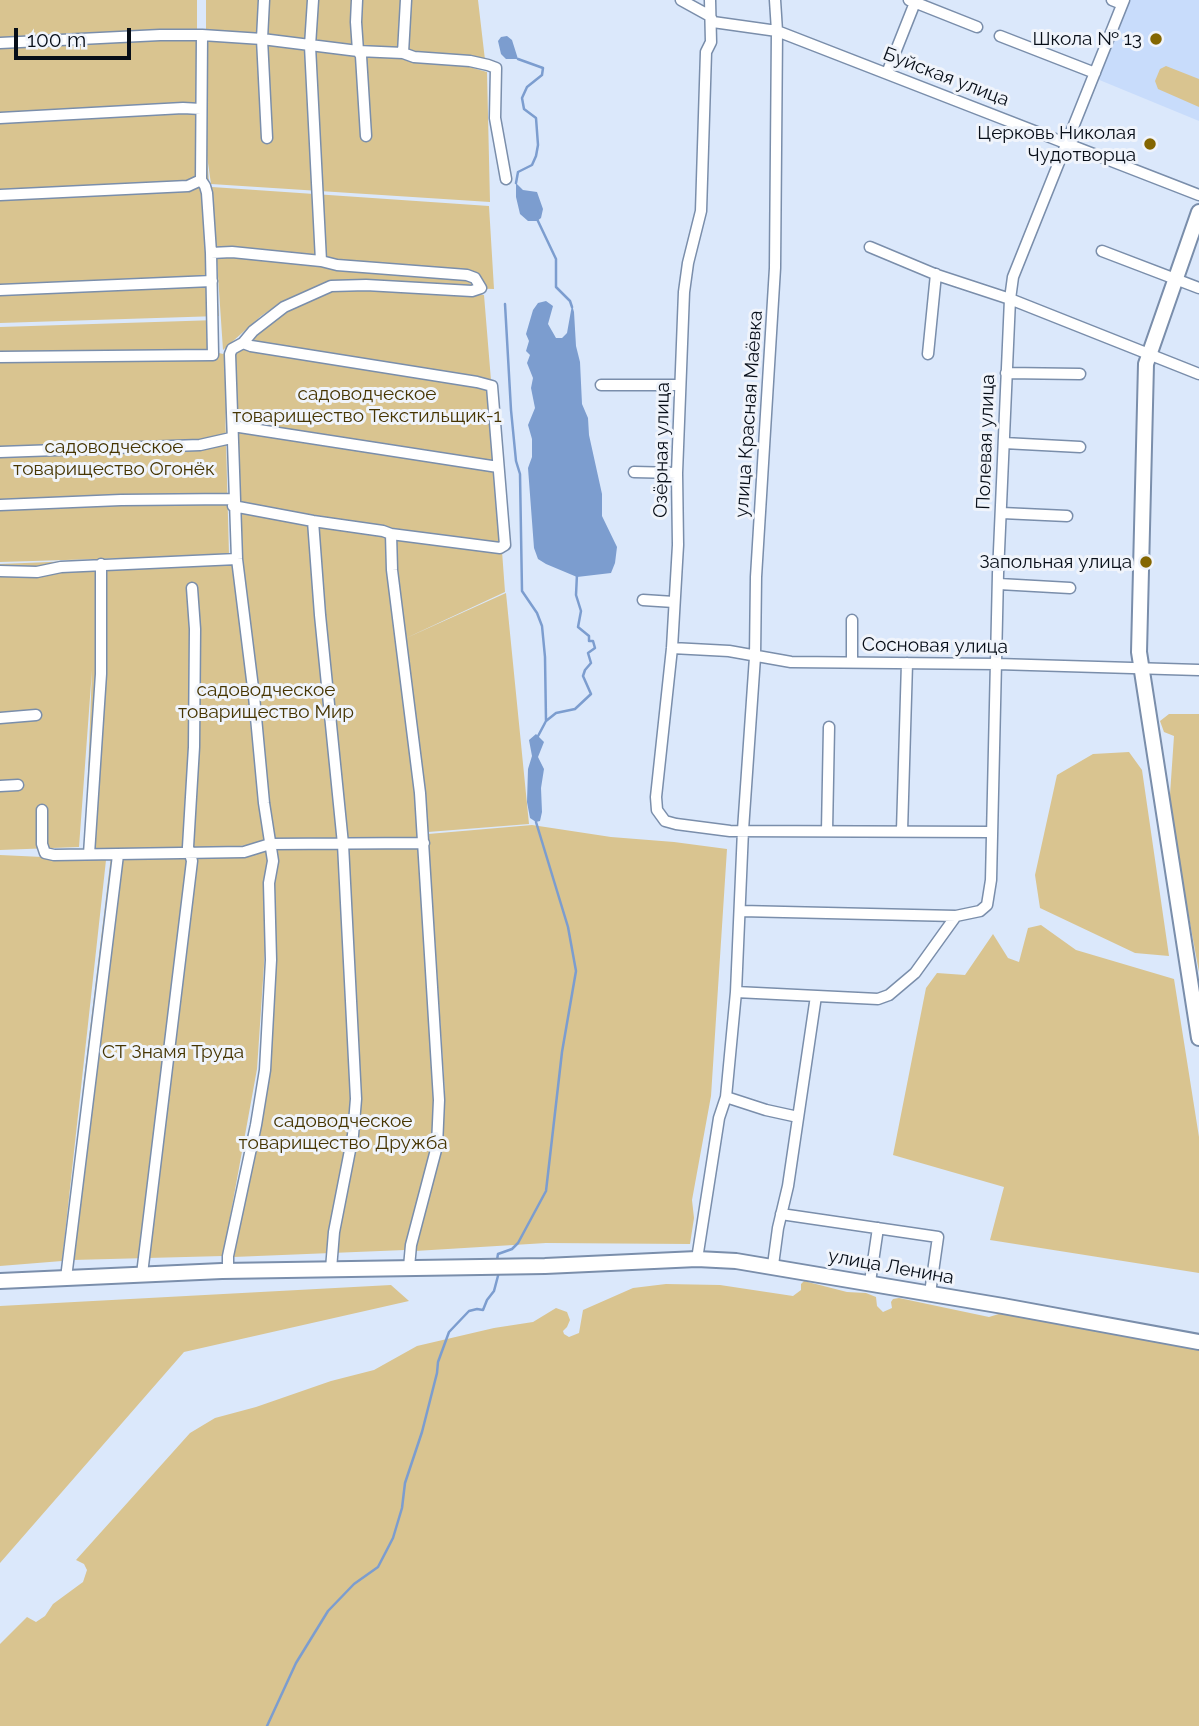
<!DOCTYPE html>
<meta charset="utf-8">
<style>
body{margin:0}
#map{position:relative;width:1199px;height:1726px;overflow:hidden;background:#dbe8fb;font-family:Raleway,sans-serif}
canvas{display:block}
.scale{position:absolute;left:14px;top:28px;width:117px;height:32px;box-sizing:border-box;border:4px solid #070e18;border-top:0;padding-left:9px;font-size:21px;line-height:24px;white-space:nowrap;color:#070e18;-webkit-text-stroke:5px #f0f4fb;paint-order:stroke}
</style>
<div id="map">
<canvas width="1199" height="1726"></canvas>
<div class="scale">100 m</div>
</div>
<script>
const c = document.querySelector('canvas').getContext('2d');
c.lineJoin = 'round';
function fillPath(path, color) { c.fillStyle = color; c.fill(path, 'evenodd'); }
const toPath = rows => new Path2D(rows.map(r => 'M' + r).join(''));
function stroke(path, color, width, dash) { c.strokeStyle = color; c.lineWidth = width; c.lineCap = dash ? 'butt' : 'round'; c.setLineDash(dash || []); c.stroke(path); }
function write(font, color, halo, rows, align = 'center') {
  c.font = font + ' Raleway,sans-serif'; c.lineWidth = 6; c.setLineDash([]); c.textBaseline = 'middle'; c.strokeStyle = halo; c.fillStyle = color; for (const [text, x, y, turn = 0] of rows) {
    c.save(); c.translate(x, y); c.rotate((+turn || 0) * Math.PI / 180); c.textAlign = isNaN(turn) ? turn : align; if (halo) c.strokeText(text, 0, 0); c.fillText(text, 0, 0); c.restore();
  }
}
fillPath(toPath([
 [1129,0,1199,0,1199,121,1097,79]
]), '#c8dcfb');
fillPath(toPath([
 [0,0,197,0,197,31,0,41],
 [206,0,478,0,485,60,206,32],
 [206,38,462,65,487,72,490,202,211,184,207,156,219,316,0,323,0,49],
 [1166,66,1199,79,1199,107,1158,89,1155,81,1160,69],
 [212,187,489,206,494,289,375,285,484,295,505,551,502,551,505,592,404,639,506,593,529,824,428,832,408,681,421,839,301,841,227,847,85,852,92,670,79,847,0,850,0,564,99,560,99,566,233,563,225,405,229,555,0,562,0,327,217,320,219,353,223,354,258,321,332,282,285,300,261,316,223,350],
 [1169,714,1199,714,1199,972,1169,809,1174,736,1164,732,1160,721],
 [1129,752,1142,770,1169,956,1135,953,1040,908,1035,875,1057,775,1093,754],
 [532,825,611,837,674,842,727,849,711,1096,692,1200,694,1218,690,1244,546,1243,415,1251,441,1145,445,1094,428,834],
 [272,846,257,1069,223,1256,72,1260,83,1087,111,856],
 [274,847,420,849,434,1089,434,1140,405,1250,233,1257,261,1069],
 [0,855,106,860,62,1261,0,1266],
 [1041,925,1076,950,1174,979,1199,1137,1199,1273,990,1240,1004,1187,893,1155,926,988,937,973,965,975,993,934,1008,958,1019,962,1028,928],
 [804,1281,847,1292,866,1293,876,1297,877,1306,883,1312,892,1308,891,1302,893,1299,899,1298,989,1317,1002,1313,1199,1350,1199,1726,0,1726,0,1644,27,1617,36,1622,45,1616,53,1604,83,1582,87,1570,84,1564,76,1560,190,1433,215,1418,256,1407,331,1381,374,1370,417,1346,494,1328,533,1322,556,1308,567,1312,570,1320,567,1327,563,1331,564,1334,569,1337,579,1333,583,1310,633,1288,666,1284,720,1285,793,1296,801,1290,801,1284],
 [391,1285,409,1301,184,1352,0,1563,0,1306]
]), '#d9c490');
fillPath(toPath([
 [507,36,512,40,518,59,506,59,501,54,498,41,501,37],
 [516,183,523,190,537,192,543,209,541,218,537,221,528,221,520,214,516,197],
 [546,301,553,306,548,324,556,338,562,338,567,333,572,305,574,312,576,346,580,362,582,404,588,418,589,435,602,494,602,516,617,547,615,563,611,573,577,577,546,564,538,559,534,548,528,468,532,457,532,439,528,425,535,408,531,388,533,378,527,363,530,355,526,351,529,341,526,334,533,310,538,303],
 [536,734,544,742,538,757,544,769,541,788,542,812,540,821,536,822,530,818,527,802,528,769,532,756,529,740]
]), '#7c9dcf');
stroke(toPath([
 [516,183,518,172,532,165,536,156,538,145,536,118,524,109,522,98,527,87,542,75,543,68,518,59],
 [537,219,556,259,556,287,570,301,572,307],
 [505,304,511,410,516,461,520,474,522,591,537,613,542,626,545,657,546,721],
 [537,738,546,721,556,713,575,709,591,694,583,676,585,670,591,663,588,653,595,648,593,641,589,641,589,636,578,627,581,611,576,595,577,574],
 [497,1260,498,1254,512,1249,518,1243,546,1191,562,1052,576,971,568,927,536,822],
 [267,1726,296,1663,328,1611,354,1584,378,1567,393,1538,402,1508,405,1483,422,1432,437,1373,438,1362,449,1332,469,1311,477,1309,483,1310,487,1300,494,1291,499,1272]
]), '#7c9dcf', 2.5);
const street = toPath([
 [264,0,262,39,267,138],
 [313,0,310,46,321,261],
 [357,0,356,22,358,51,361,56,366,136],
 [681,0,710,16,713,22,777,31,1199,195],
 [710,0,711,42,706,52,701,211,688,263,684,292,677,473,678,545,672,648,656,797,657,810,665,821,676,824,730,831,991,832],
 [909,0,977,27],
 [1112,0,1122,4],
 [1000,36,1095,73],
 [0,43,160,35,202,35,262,39,358,51,403,53,414,57,470,61,488,65,496,68,495,118,506,179],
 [403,53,406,0],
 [887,73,916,0],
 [0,118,183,108,201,109],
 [0,195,188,186,201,180],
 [870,247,937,275,1010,299,1199,374],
 [1102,251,1199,288],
 [211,253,232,252,321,261,337,265,467,275,475,278,481,288,472,291,366,285,331,286,284,307,253,331,243,343,232,349,230,354,237,559,254,696,264,803,273,861,269,883,271,960,265,1070,256,1125,228,1256,228,1271],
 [0,290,212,281],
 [928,354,936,274],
 [0,357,213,355,211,253,207,193,205,186,201,180,202,35],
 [1006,373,1080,374],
 [601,385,680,385],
 [233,426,498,467],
 [1004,443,1080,447],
 [0,452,200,445,231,438],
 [634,472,677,473],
 [0,505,121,500,233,499],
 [233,506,313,521,383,531,391,534,500,548,505,545,492,386,477,382,251,346,243,343],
 [1002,513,1067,516],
 [313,521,320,615,343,844,356,1099,353,1135,334,1232,331,1269],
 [391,534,392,570,420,793,439,1100,437,1146,411,1245,409,1267],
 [0,571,37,572,61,567,237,559],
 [999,584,1070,588],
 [643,600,674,602],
 [672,648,729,651,791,662,997,664,1199,670],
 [852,662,852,620],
 [0,718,36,715],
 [0,786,18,785],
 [42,810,42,844,45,853,54,855,244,852,270,844,424,843],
 [827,831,829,727],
 [902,831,907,663],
 [89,854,101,674,101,564],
 [741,911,956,916,980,911,987,905,991,880,998,574,1010,299,1013,277,1124,0],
 [736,992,878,999,889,995,915,973,956,916],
 [726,1097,766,1110,798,1117],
 [781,1214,938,1237,930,1293],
 [697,1259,719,1118,726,1097,736,992,743,830,755,657,756,577,775,268,777,31,775,0],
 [773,1265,778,1228,788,1186,816,996],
 [142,1274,192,861,188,847,194,747,195,629,192,588],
 [66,1278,118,855],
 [870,1282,878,1228]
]);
const secondary = toPath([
 [1199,212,1146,364,1139,652,1199,1038],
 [0,1281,222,1271,545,1266,697,1259,736,1261,1003,1306,1199,1342]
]);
stroke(street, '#7a8eab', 13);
stroke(secondary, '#7a8eab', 18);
stroke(street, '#fff', 10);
stroke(secondary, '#fff', 14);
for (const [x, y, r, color] of [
 [1156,39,7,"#846600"],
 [1150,144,7,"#846600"],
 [1146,562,7,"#846600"]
]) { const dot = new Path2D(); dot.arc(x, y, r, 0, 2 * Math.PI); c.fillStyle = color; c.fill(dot); stroke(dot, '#f0f4fb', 2.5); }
write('19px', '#070e18', '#f0f4fb', [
 ["Школа № 13",1142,39],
 ["Церковь Николая",1136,133],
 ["Чудотворца",1136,155],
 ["Запольная улица",1132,562]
], 'right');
write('19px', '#070e18', '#f0f4fb', [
 ["Буйская улица",946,77,21],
 ["улица Красная Маёвка",749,414,-86],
 ["Полевая улица",986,442,-88],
 ["Озёрная улица",662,450,-89],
 ["Сосновая улица",935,646,1],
 ["улица Ленина",891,1267,10]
]);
write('19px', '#463502', '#f0f4fb', [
 ["садоводческое",367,394],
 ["товарищество Текстильщик-1",367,416],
 ["садоводческое",114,447],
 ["товарищество Огонёк",114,469],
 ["садоводческое",266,690],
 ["товарищество Мир",266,712],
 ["СТ Знамя Труда",173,1052],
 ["садоводческое",343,1121],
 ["товарищество Дружба",343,1143]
]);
</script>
